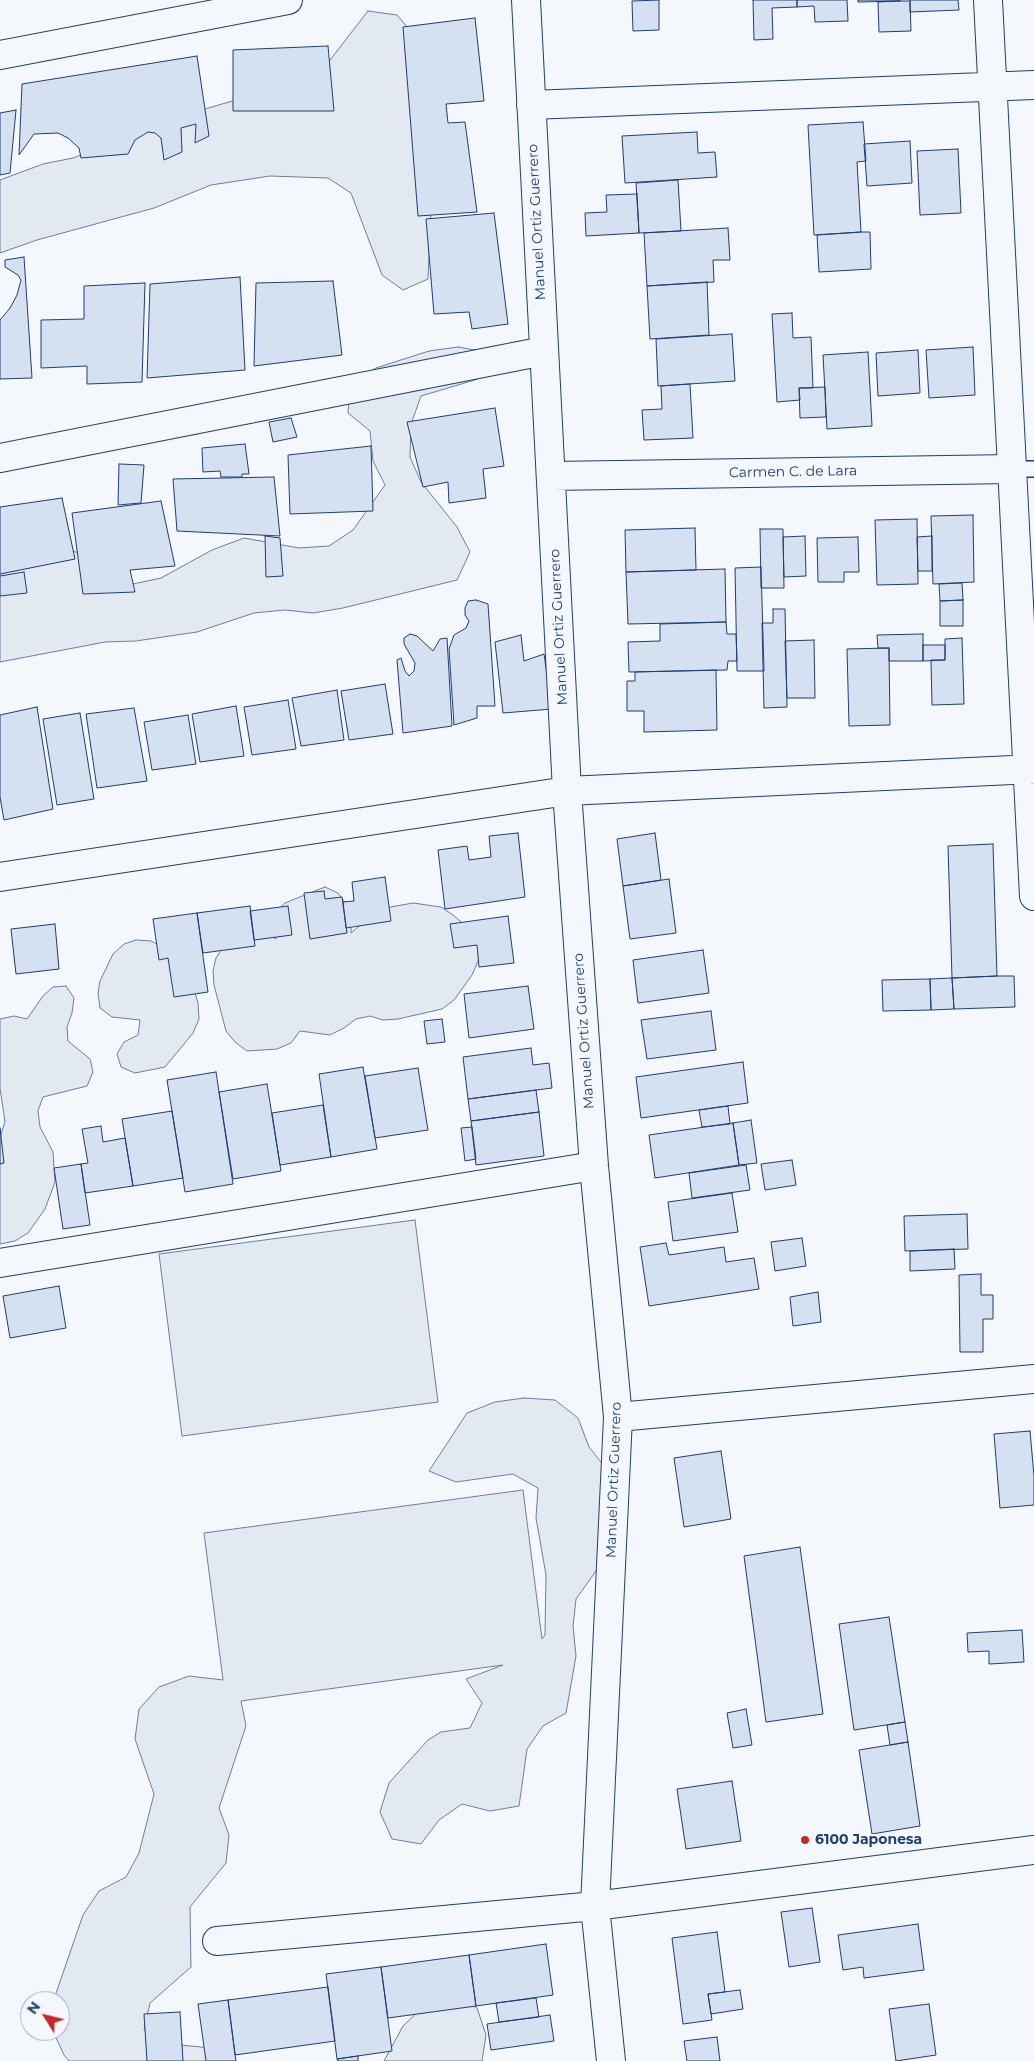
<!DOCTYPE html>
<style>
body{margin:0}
#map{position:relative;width:1034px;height:2061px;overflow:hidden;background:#f4f7fb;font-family:Montserrat,sans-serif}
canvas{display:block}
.north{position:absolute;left:20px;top:1991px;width:50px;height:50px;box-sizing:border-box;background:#f4f7fb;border:1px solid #9eadc5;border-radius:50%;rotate:306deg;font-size:14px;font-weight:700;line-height:20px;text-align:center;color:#1d3f73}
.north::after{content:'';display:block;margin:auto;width:18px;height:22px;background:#c62828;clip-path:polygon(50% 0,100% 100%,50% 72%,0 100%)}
</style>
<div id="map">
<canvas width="1034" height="2061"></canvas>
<div class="north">N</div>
</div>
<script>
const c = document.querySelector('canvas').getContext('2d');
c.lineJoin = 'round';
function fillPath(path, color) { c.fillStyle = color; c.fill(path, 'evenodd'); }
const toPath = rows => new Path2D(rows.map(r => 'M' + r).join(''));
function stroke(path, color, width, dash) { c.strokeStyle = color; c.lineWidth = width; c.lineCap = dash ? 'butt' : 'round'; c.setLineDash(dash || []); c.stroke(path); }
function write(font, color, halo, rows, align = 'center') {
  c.font = font + ' Montserrat,sans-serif'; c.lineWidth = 4; c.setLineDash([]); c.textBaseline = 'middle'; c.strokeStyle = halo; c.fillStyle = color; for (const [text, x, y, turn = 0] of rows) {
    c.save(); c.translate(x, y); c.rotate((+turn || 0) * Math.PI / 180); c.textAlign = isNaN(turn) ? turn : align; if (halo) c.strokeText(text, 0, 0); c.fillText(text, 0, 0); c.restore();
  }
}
const green = toPath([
 [368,11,397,15,418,40,436,97,428,279,403,290,382,275,351,193,328,178,270,176,211,185,154,208,37,240,0,253,0,180,43,164,73,158,167,120,308,79,330,60,368,11],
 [458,347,486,352,478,379,421,396,411,424,410,457,421,482,457,527,470,552,457,580,343,608,313,613,285,610,254,613,197,632,136,641,105,642,0,662,0,573,58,547,83,554,133,584,161,578,212,550,244,538,299,548,329,546,353,530,385,485,373,461,370,431,348,413,350,383,376,368,429,351,458,347],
 [325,887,338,893,347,905,351,919,351,933,372,915,385,908,413,903,441,907,453,915,474,933,481,946,478,961,472,975,454,1000,442,1009,398,1019,383,1020,370,1016,356,1019,344,1028,330,1035,300,1031,291,1043,277,1049,247,1051,235,1042,226,1031,214,985,213,971,216,958,224,946,265,932,276,939,271,927,274,913,285,903,325,887],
 [136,940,151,941,163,947,190,976,198,1003,199,1019,193,1033,165,1067,135,1073,121,1067,117,1054,124,1042,138,1035,140,1020,112,1017,100,1008,98,993,100,981,113,954,124,944,136,940],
 [66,986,74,998,72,1013,67,1027,68,1041,90,1059,93,1072,87,1086,43,1097,38,1111,40,1127,53,1152,55,1182,45,1209,28,1233,15,1241,0,1244,0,1137,5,1122,0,1088,0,1019,14,1016,27,1019,43,996,53,987,66,986],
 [415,1220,438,1402,182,1436,159,1254,415,1220],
 [524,1398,555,1400,578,1418,589,1447,608,1471,611,1550,576,1599,573,1626,576,1656,566,1713,543,1726,527,1749,519,1806,490,1811,462,1804,439,1820,421,1844,392,1839,380,1812,389,1783,428,1740,441,1732,470,1728,482,1703,466,1679,503,1665,241,1701,246,1726,219,1808,229,1835,226,1863,190,1907,191,1967,150,2003,144,2030,170,2044,201,2047,228,2055,234,2061,69,2061,64,2055,53,2031,60,2031,60,2001,54,2001,54,1999,83,1915,99,1891,126,1877,139,1853,154,1794,135,1739,139,1709,159,1687,189,1676,223,1680,204,1533,523,1490,542,1639,545,1635,546,1575,536,1518,538,1488,513,1474,456,1482,429,1471,467,1413,495,1402,524,1398],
 [451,1994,477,2008,486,2035,482,2061,384,2061,403,2026,426,2004,451,1994]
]);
fillPath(green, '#e3e9f0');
stroke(green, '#687fa3', 1);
const building = toPath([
 [659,0,659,30,633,31,632,1,659,0],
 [753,0,797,0,797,7,772,8,773,39,754,40,753,0],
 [797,0,847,0,848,21,815,22,814,6,797,7,797,0],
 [858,0,900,0,900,1,858,2,858,0],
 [958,0,959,10,910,12,910,0,958,0],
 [900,1,910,1,911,31,879,32,878,2,900,1],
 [475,18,484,101,446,104,448,123,465,122,477,212,418,216,403,27,475,18],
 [328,46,334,111,233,111,233,50,328,46],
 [197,56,209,136,195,143,196,124,181,128,182,152,164,160,161,138,155,133,148,132,135,140,128,154,81,158,79,148,68,138,58,133,34,134,19,155,22,84,197,56],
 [16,110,10,173,0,175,0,113,16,110],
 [863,122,866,161,857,162,861,232,814,235,808,125,863,122],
 [697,132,698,153,715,152,717,177,625,183,622,136,697,132],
 [910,141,912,183,867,186,864,144,910,141],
 [958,149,961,213,920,215,917,151,958,149],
 [678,180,681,231,639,233,636,183,678,180],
 [637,194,639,233,586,236,585,213,607,212,606,195,637,194],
 [494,213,508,324,472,329,469,312,434,314,426,219,494,213],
 [728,228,730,260,713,260,714,282,647,286,644,233,728,228],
 [861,232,870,232,871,269,819,272,817,235,861,232],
 [24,257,32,378,0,379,0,320,10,308,17,295,21,280,18,275,5,267,5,260,24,257],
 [240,277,245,370,147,378,150,284,240,277],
 [333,281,342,355,254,366,256,283,333,281],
 [707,282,709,335,650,339,647,286,707,282],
 [145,283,142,382,87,384,87,366,41,368,41,320,84,319,84,286,145,283],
 [792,313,793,338,811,337,813,388,799,388,800,400,777,402,772,314,792,313],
 [732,334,735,381,658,386,656,339,732,334],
 [973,347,975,395,929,398,926,350,973,347],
 [918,350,920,393,878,396,876,353,918,350],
 [868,352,872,426,827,429,823,355,868,352],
 [690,384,693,438,644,440,642,410,662,409,661,386,690,384],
 [825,387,826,417,800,418,799,388,825,387],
 [495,408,504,466,483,469,486,498,449,503,448,482,423,487,407,422,495,408],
 [291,418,297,437,273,442,269,422,291,418],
 [245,444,249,474,242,474,242,477,221,477,220,471,203,472,202,448,245,444],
 [371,446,373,511,290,514,288,455,371,446],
 [119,464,144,465,141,503,118,505,119,464],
 [274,477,280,536,177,531,173,479,274,477],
 [62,498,75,559,0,574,0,507,62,498],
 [161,501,175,566,130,570,135,592,83,594,72,513,161,501],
 [973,515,974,582,933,584,931,516,973,515],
 [917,519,918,584,877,585,875,520,917,519],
 [695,528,696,570,626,572,625,530,695,528],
 [760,529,783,529,784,588,761,588,760,529],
 [265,536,280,538,283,576,266,577,265,536],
 [805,536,806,576,784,577,783,537,805,536],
 [932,536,932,571,918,571,917,537,932,536],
 [858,537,859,572,844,572,844,582,818,582,817,538,858,537],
 [761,567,764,671,737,671,735,568,761,567],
 [725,569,726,622,628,624,626,572,725,569],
 [24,572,27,593,0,596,0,576,24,572],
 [962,583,963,600,940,601,939,584,962,583],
 [476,600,488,604,495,706,477,706,477,718,454,725,449,649,454,635,466,628,469,621,465,615,465,608,468,601,476,600],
 [963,600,963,626,940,626,940,601,963,600],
 [773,609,785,609,787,707,764,708,762,623,773,623,773,609],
 [726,622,727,634,736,634,737,661,728,661,727,670,629,672,628,642,660,641,660,624,726,622],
 [410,634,417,636,433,651,440,639,447,638,452,726,403,733,397,660,401,658,405,671,409,676,414,671,415,663,404,644,404,638,410,634],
 [923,634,923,661,889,661,889,648,878,648,877,635,923,634],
 [521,635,524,661,544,654,552,709,503,713,495,642,521,635],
 [962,638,964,704,932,705,931,660,945,660,945,639,962,638],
 [814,640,815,698,787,698,785,641,814,640],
 [923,645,945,645,945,660,923,661,923,645],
 [889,648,890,725,849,726,847,649,889,648],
 [716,670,717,730,644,732,644,711,627,711,627,681,635,681,635,672,716,670],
 [385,684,393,734,349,740,341,691,385,684],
 [337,690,344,740,301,746,292,698,337,690],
 [288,700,296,749,252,755,244,707,288,700],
 [236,706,244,756,200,762,192,714,236,706],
 [37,707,53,809,4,820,0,797,0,715,37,707],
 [134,708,147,781,97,788,86,714,134,708],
 [80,713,94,799,57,805,43,719,80,713],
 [188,715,196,764,152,770,144,722,188,715],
 [518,833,525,897,445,909,438,850,467,846,469,860,491,857,489,836,518,833],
 [655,833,661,880,623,886,617,839,655,833],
 [993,844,997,976,952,978,948,846,993,844],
 [385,877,391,921,346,928,343,902,354,901,352,882,385,877],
 [669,879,676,933,630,939,623,886,669,879],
 [324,891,325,899,342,897,347,933,310,939,304,893,324,891],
 [250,906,255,946,203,953,197,913,250,906],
 [288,906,292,935,254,940,250,911,288,906],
 [197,913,208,992,174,997,168,958,159,960,153,919,197,913],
 [508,916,514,963,479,967,477,945,454,948,450,924,508,916],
 [55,924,59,969,16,974,11,929,55,924],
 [703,950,709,993,638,1003,633,960,703,950],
 [997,976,1014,976,1015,1007,954,1009,952,978,997,976],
 [952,978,954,1009,931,1010,930,979,952,978],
 [930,979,931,1010,883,1011,882,980,930,979],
 [528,986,534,1029,469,1038,464,994,528,986],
 [711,1011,716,1050,647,1059,641,1020,711,1011],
 [442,1019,445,1042,427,1044,424,1021,442,1019],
 [531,1048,533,1065,549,1063,552,1088,468,1099,463,1057,531,1048],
 [743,1062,748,1103,641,1118,636,1077,743,1062],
 [363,1067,377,1149,331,1157,319,1074,363,1067],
 [418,1068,428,1130,375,1138,365,1076,418,1068],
 [216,1072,233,1184,185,1192,167,1080,216,1072],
 [267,1084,281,1171,233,1179,219,1092,267,1084],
 [536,1090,539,1112,471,1121,468,1099,536,1090],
 [323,1105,331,1157,280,1165,272,1113,323,1105],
 [728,1106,730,1124,702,1127,699,1110,728,1106],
 [172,1111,183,1178,133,1186,122,1119,172,1111],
 [539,1112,544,1156,476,1165,471,1121,539,1112],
 [751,1120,757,1163,739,1165,733,1123,751,1120],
 [733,1123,739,1165,655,1178,649,1135,733,1123],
 [101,1126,103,1142,125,1138,133,1186,85,1193,81,1164,88,1163,82,1129,101,1126],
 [472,1127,476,1159,465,1161,461,1128,472,1127],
 [0,1128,4,1163,0,1164,0,1128],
 [792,1160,796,1185,765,1190,761,1164,792,1160],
 [81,1164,90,1225,63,1229,54,1168,81,1164],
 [746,1165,750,1190,692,1198,689,1173,746,1165],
 [732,1193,738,1232,673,1241,668,1202,732,1193],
 [967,1214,968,1249,905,1251,904,1216,967,1214],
 [802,1238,806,1266,775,1271,771,1242,802,1238],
 [666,1243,669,1255,724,1247,726,1262,754,1258,759,1289,649,1306,640,1247,666,1243],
 [954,1249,955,1269,910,1271,910,1251,954,1249],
 [981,1274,981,1295,993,1295,993,1319,983,1319,983,1352,960,1352,959,1275,981,1274],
 [59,1286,66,1328,10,1338,3,1296,59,1286],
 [818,1292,821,1322,793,1326,790,1297,818,1292],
 [1030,1431,1034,1476,1034,1505,1000,1508,994,1434,1030,1431],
 [721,1451,731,1519,684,1527,674,1458,721,1451],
 [800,1547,823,1714,766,1722,744,1556,800,1547],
 [889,1617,905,1722,854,1730,839,1624,889,1617],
 [1022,1630,1024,1662,989,1664,989,1651,968,1652,967,1633,1022,1630],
 [746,1709,752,1745,733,1748,727,1713,746,1709],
 [905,1722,908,1742,890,1745,887,1725,905,1722],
 [908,1742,920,1826,872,1834,859,1750,908,1742],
 [732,1781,741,1841,686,1849,677,1789,732,1781],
 [812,1908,820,1962,789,1967,781,1912,812,1908],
 [918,1924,924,1970,864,1978,863,1967,843,1970,838,1935,918,1924],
 [717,1932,725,1992,708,1994,712,2020,683,2024,672,1938,717,1932],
 [546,1944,553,1995,476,2006,469,1955,546,1944],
 [469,1955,476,2006,388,2018,381,1967,469,1955],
 [381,1967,392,2051,337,2059,326,1974,381,1967],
 [328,1987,335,2041,235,2055,228,2000,328,1987],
 [740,1990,743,2009,711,2014,708,1994,740,1990],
 [536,1998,539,2017,499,2022,496,2003,536,1998],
 [228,2000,236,2061,206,2061,198,2004,228,2000],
 [929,2004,936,2055,896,2061,889,2009,929,2004],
 [180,2012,183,2061,147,2061,144,2014,180,2012],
 [550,2015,554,2041,491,2050,487,2024,550,2015],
 [717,2037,720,2061,687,2061,684,2041,717,2037],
 [358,2056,358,2061,338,2061,337,2059,358,2056]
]);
fillPath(building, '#d5e0f0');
stroke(building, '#1d3f73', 1);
const service = toPath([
 [1012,469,1034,469]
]);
const minor = toPath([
 [526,0,567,791,594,1166,618,1417,595,1906,611,2061],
 [988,0,1034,896],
 [0,55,288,0],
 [531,105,1034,85],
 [0,458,544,351],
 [551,476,1012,469],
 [0,877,567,791,1034,769],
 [0,1263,594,1166],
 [618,1417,1034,1379],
 [217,1941,595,1906,1034,1850]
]);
stroke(service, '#1d3f73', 18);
stroke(minor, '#1d3f73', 30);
stroke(service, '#f4f7fb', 15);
stroke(minor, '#f4f7fb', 28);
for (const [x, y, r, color] of [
 [805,1840,5,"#c62828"]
]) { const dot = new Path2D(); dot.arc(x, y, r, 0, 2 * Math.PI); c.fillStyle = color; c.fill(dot); stroke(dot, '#f4f7fb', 2); }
write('14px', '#1d3f73', '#f4f7fb', [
 ["Manuel Ortiz Guerrero",537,222,-93],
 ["Carmen C. de Lara",793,472,-1],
 ["Manuel Ortiz Guerrero",559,627,-93],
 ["Manuel Ortiz Guerrero",584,1031,-94],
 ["Manuel Ortiz Guerrero",614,1480,-88]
]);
write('bold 14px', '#1d3f73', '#f4f7fb', [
 ["6100 Japonesa",815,1840]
], 'left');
</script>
